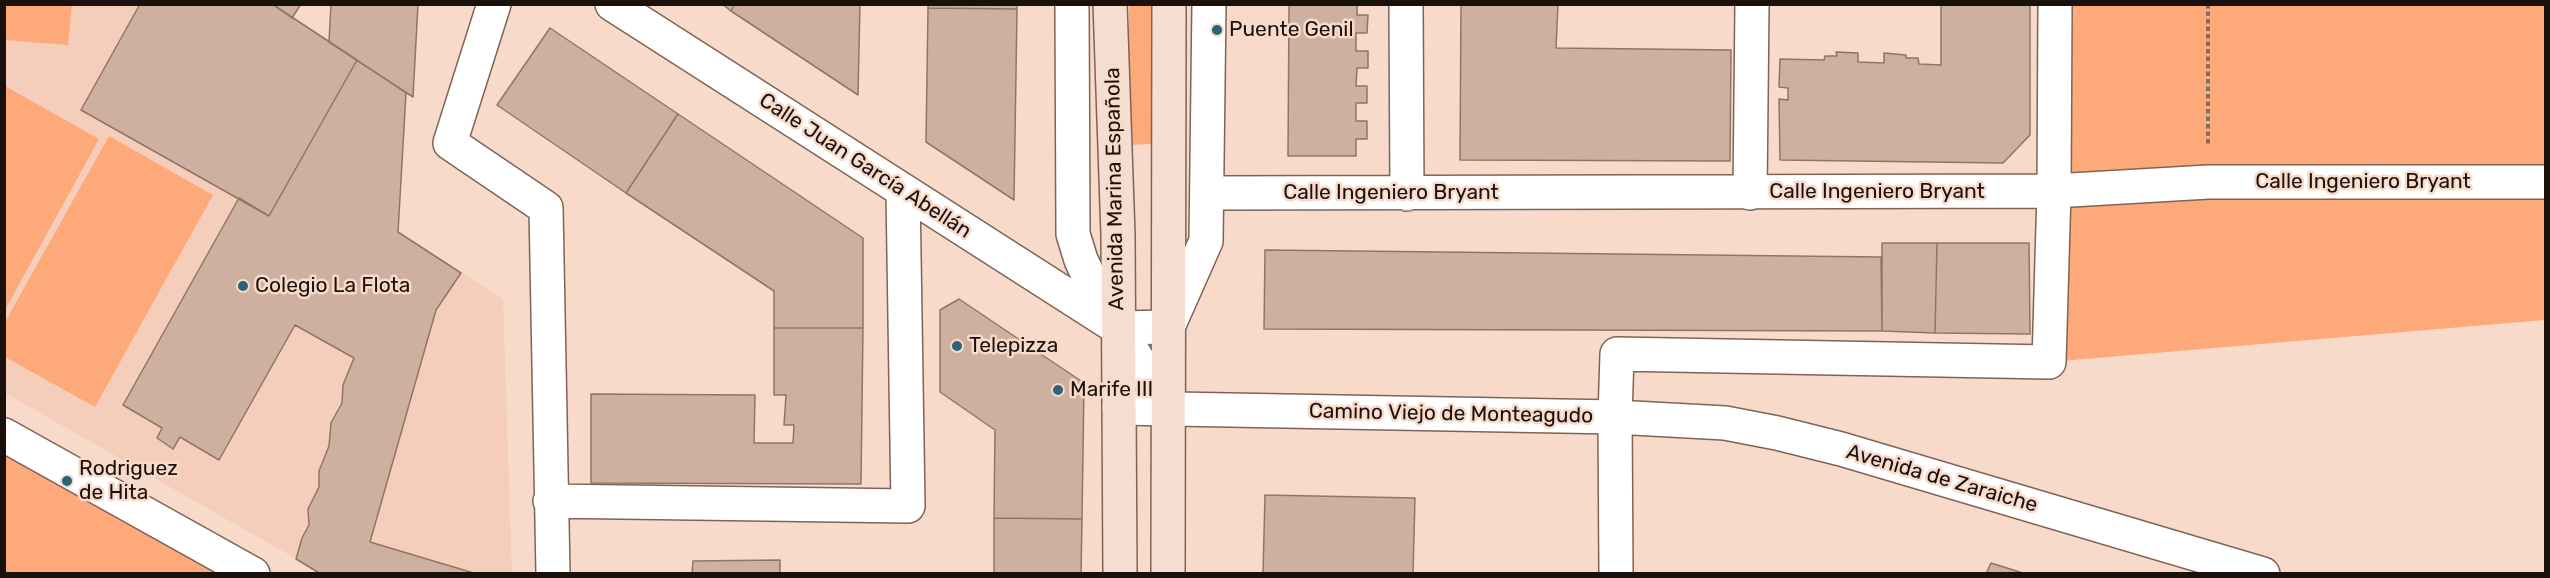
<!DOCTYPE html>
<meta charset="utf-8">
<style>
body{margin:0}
#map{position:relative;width:2550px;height:578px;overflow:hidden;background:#f8daca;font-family:Rubik,sans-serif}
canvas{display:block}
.frame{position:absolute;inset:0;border:6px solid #1b110c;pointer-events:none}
</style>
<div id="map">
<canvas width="2550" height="578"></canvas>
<div class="frame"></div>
</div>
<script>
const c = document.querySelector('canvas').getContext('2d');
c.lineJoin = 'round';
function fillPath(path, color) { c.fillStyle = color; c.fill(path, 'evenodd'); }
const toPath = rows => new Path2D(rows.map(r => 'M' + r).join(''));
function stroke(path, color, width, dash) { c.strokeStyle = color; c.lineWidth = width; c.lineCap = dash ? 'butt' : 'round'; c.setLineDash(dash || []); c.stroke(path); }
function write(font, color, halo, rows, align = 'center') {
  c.font = font + ' Rubik,sans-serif'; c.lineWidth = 5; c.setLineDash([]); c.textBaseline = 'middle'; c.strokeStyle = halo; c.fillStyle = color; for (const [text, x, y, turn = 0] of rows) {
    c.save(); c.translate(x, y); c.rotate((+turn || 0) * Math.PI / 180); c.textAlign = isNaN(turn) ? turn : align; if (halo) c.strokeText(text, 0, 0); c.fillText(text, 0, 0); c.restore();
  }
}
fillPath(toPath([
 [5,5,272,5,398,232,503,299,512,573,321,573,5,393]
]), '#f4ceba');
fillPath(toPath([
 [4,5,72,5,68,45,5,40],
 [1129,5,1152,5,1151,144,1129,145],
 [2055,5,2545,5,2545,320,2049,362],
 [5,86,99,139,5,310],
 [109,136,213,195,95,407,5,357,4,324],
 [5,435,253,573,5,573]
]), '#fda97a');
const building = toPath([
 [140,4,272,4,357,60,269,216,81,110,140,4],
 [272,4,301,4,292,18,272,4],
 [331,4,418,4,413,97,329,42,331,4],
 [722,4,735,4,731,11,722,4],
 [735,4,860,4,858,95,731,11,735,4],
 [928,4,1017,4,1017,9,928,8,928,4],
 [1289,4,1357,4,1357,15,1368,15,1367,33,1356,33,1356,51,1368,51,1368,68,1357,68,1356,86,1367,86,1367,103,1356,103,1356,121,1367,121,1367,139,1356,139,1356,156,1288,156,1289,4],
 [1461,4,1558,4,1556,48,1731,50,1730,161,1460,160,1461,4],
 [1941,4,2030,4,2030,135,2003,163,1780,160,1779,99,1788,100,1788,88,1779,87,1780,59,1824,60,1825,56,1837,56,1836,52,1858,53,1858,62,1884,63,1884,53,1906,55,1906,58,1918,58,1919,64,1941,65,1941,4],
 [928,8,1017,9,1014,200,926,142,928,8],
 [550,28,678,114,626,193,497,105,550,28],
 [357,60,406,93,398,232,461,273,436,310,370,542,477,574,321,574,296,559,302,538,309,525,308,509,319,487,319,471,329,446,331,423,342,403,343,385,354,358,295,325,219,460,180,437,173,449,157,438,162,428,123,405,239,198,269,216,357,60],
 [678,114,863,238,863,328,774,328,774,291,626,193,678,114],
 [1882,243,1937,243,1935,333,1882,331,1882,243],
 [1937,243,2029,243,2030,334,1935,333,1937,243],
 [1265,250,1881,257,1882,331,1264,329,1265,250],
 [959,299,1084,383,1082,519,994,518,995,430,940,392,940,310,959,299],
 [774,328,863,328,861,484,591,483,591,394,755,395,754,443,793,443,794,425,784,425,786,395,774,395,774,328],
 [1265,495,1415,498,1413,574,1263,574,1265,495],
 [994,518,1082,519,1081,574,994,574,994,518],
 [780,560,780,574,692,574,693,561,780,560],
 [1991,563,2026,574,1986,574,1991,563]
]);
fillPath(building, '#ceb0a1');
stroke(building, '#907566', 1.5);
const street = toPath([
 [494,4,450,143,546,208,553,574],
 [612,4,1118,328],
 [1072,4,1073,234,1081,260,1096,292,1168,409],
 [1406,4,1407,194],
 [2055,4,2054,191,2049,362,1617,354,1615,417,1725,423,1777,433,1841,449,2263,574],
 [1208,193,2054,191,2208,182,2546,182],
 [1750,193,1752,4],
 [1118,328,1168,327,1206,241,1209,4],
 [1119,408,1615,417,1616,574],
 [4,435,253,574],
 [550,501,908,506,903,192]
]);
const secondary = toPath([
 [1110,4,1118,235,1120,574],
 [1168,574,1169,4]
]);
stroke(street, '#7e6456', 36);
stroke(secondary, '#7e6456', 36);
stroke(toPath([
 [2208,4,2208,145]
]), '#806d63', 4, [4.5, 3]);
stroke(street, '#fff', 33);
stroke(secondary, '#f5ded1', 33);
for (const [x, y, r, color] of [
 [1217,30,6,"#29637c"],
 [243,286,6,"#29637c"],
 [957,346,6,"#29637c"],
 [1058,390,6,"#29637c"],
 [67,481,6,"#29637c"]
]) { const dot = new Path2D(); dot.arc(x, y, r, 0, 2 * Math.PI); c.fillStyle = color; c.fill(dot); stroke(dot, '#f8daca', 2); }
write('21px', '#1b110c', '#f8daca', [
 ["Puente Genil",1229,30],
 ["Colegio La Flota",255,286],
 ["Telepizza",969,346],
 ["Marife III",1070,390],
 ["Rodriguez",79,469],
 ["de Hita",79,493]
], 'left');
write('21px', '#1b110c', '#f8daca', [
 ["Calle Juan García Abellán",865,166,33],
 ["Calle Ingeniero Bryant",2363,182],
 ["Avenida Marina Española",1115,189,-91],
 ["Calle Ingeniero Bryant",1877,192],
 ["Calle Ingeniero Bryant",1391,193],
 ["Camino Viejo de Monteagudo",1451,414,1],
 ["Avenida de Zaraiche",1942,479,16]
]);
</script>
